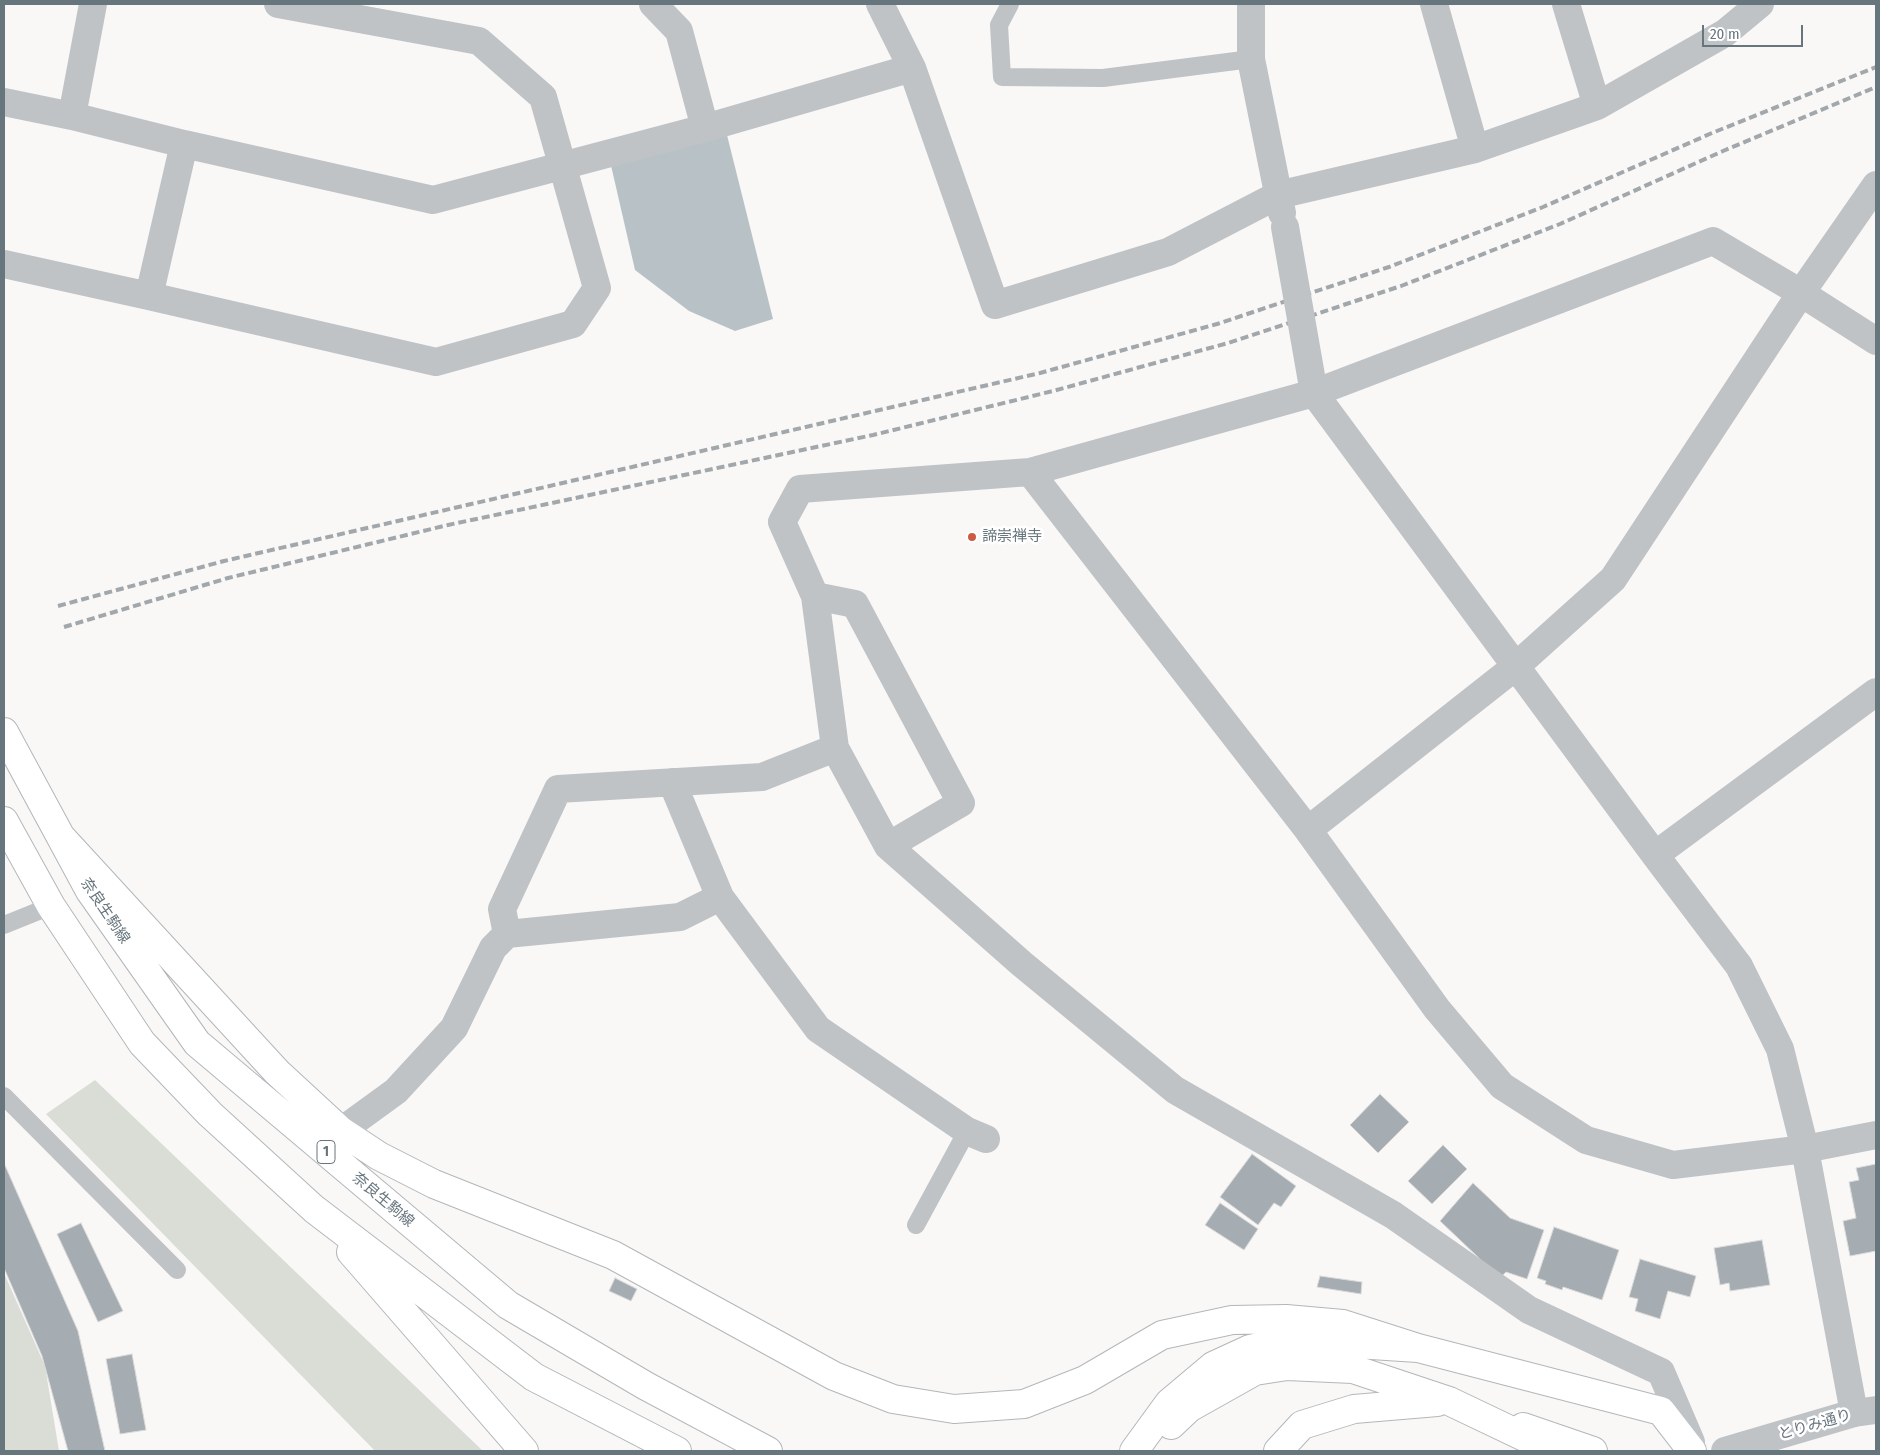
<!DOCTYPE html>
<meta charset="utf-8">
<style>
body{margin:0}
#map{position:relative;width:1880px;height:1455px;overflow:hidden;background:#f9f8f7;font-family:"Fira Sans Condensed",sans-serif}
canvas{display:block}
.frame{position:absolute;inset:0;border:5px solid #67757d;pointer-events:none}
.scale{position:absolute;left:1702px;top:25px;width:101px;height:22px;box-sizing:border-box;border:2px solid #67757d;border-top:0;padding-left:6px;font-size:15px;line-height:18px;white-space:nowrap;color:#67757d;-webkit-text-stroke:4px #fff;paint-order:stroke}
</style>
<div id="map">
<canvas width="1880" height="1455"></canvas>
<div class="frame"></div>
<div class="scale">20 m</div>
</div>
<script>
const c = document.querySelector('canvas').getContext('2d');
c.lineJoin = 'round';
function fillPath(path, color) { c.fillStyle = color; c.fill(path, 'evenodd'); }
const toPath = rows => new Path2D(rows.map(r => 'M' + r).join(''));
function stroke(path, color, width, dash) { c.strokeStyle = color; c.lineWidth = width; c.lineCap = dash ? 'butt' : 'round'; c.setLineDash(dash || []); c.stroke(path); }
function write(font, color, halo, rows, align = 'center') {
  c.font = font + ' "Fira Sans Condensed","Noto Sans JP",sans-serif'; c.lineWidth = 5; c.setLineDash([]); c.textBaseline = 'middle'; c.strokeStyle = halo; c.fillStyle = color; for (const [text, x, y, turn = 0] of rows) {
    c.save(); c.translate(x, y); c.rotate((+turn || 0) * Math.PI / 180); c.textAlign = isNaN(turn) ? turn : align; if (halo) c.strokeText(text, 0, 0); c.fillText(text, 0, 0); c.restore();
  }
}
fillPath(toPath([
 [95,1080,483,1451,375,1451,46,1114],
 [4,1273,45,1366,59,1451,4,1451]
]), '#d9ddd6');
fillPath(toPath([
 [726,131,773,319,735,331,689,311,635,270,610,161]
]), '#b8c2c6');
const building = toPath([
 [1380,1094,1409,1122,1378,1153,1350,1125,1380,1094],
 [1443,1145,1467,1169,1432,1204,1408,1181,1443,1145],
 [1252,1154,1296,1186,1281,1207,1274,1203,1258,1225,1220,1197,1252,1154],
 [4,1163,78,1331,105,1451,68,1451,42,1356,4,1268,4,1163],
 [1876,1164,1876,1251,1850,1256,1843,1221,1856,1218,1849,1182,1859,1180,1856,1168,1876,1164],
 [1473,1183,1510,1218,1544,1230,1527,1279,1506,1272,1500,1278,1440,1221,1473,1183],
 [1220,1203,1258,1229,1244,1250,1205,1225,1220,1203],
 [81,1223,123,1311,98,1322,57,1234,81,1223],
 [1554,1227,1619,1250,1602,1300,1563,1287,1562,1290,1545,1284,1546,1281,1537,1278,1554,1227],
 [1762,1240,1770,1285,1730,1291,1729,1283,1720,1285,1714,1248,1762,1240],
 [1640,1259,1696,1276,1690,1297,1668,1291,1660,1319,1635,1311,1638,1299,1629,1297,1640,1259],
 [1320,1276,1362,1282,1361,1294,1317,1287,1320,1276],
 [615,1278,637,1289,631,1301,609,1291,615,1278],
 [132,1354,146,1430,120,1434,106,1359,132,1354]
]);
fillPath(building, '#a6adb2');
stroke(building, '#dadad9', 1);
const primary = toPath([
 [4,732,90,891,197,1043,508,1305,646,1386,768,1451],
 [4,821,51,906,142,1043,210,1114,314,1209,534,1377,677,1451],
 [61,837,277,1072,341,1131,379,1156,434,1184,613,1255,834,1376,893,1399,954,1409,1024,1404,1085,1380,1162,1335,1232,1320,1286,1319,1343,1324,1418,1348],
 [351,1252,524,1451],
 [1171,1425,1189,1408,1255,1371,1287,1366,1353,1369,1449,1401,1537,1443,1544,1451],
 [1523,1427,1593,1451],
 [1134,1451,1169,1403,1213,1366,1250,1349,1294,1340,1418,1348,1661,1411,1692,1451],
 [1278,1451,1302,1425,1354,1409,1437,1402]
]);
stroke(primary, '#b3b7ba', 30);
stroke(toPath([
 [1010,4,999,25,1002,77,1103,78,1251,59],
 [4,925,51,906],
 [4,1096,177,1270],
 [916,1225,967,1131]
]), '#bfc3c6', 18);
stroke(toPath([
 [653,4,679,31,705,128],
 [880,4,912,68,995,305,1168,252,1278,195,1475,149,1597,106,1725,33,1760,4],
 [1251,4,1251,59,1282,213],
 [1434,4,1475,149],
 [1566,4,1597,106],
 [4,102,72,116,184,144,433,200,705,128,912,68],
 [72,116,93,4],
 [184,144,149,296,436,362,573,324,597,288,543,97,479,41,278,4],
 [4,264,149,296],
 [1314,393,1655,855,1739,966,1780,1049,1805,1149,1854,1413],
 [1030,472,1308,830,1437,1009,1502,1086,1586,1140,1673,1165,1805,1149,1876,1135],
 [815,596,855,604,961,803,888,846],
 [672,782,720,897,818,1029,967,1131,986,1139],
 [1308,830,1515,667,1613,579,1801,293,1876,185],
 [1655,855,1876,692],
 [507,934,680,917,720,897],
 [341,1131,396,1091,454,1028,493,948,507,934,502,909,558,789,762,777,835,748],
 [1691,1442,1661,1372,1529,1310,1393,1215,1175,1090,1022,964,888,846,835,748,815,596,782,522,800,489,1030,472,1314,393,1713,241,1801,293,1876,341]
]), '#bfc3c6', 28);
stroke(toPath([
 [1725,1451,1854,1413,1876,1410]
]), '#bfc3c6', 28);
stroke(primary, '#fff', 28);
stroke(toPath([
 [58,606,224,561,1040,373,1217,324,1389,267,1543,207,1712,133,1876,67],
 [64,627,228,578,448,525,873,435,1053,391,1228,343,1401,286,1560,224,1723,151,1876,87]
]), '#a1a7ab', 4, [8, 4]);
stroke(toPath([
 [1285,227,1314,393]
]), '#bfc3c6', 28);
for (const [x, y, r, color] of [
 [972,537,5,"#cd5b42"]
]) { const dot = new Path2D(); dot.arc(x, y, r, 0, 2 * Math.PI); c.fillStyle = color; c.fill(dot); stroke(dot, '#fff', 2); }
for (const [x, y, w] of [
 [326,1152,18]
]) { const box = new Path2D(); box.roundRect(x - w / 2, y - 11.5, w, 23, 4); c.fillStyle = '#fff'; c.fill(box); stroke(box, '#67757d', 1); }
write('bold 14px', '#67757d', null, [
 ["1",326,1152]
]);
write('15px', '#67757d', '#fff', [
 ["諦崇禅寺",982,537]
], 'left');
write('15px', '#67757d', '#fff', [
 ["奈良生駒線",105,911,56],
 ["奈良生駒線",383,1200,40],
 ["とりみ通り",1815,1425,-16]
]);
</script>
